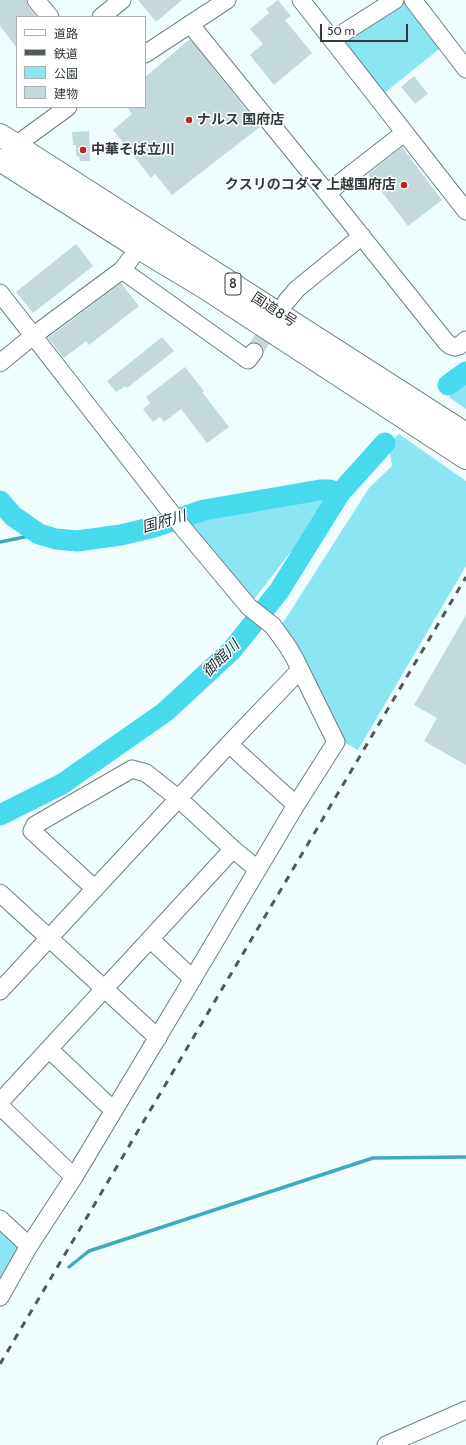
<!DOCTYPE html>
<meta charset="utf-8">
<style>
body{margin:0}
#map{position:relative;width:466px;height:1445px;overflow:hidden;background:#f0fdfe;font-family:Cabin,"Noto Sans JP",sans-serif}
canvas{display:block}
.legend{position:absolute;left:16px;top:16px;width:130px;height:92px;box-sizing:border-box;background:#fff;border:1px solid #adb0b1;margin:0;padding:5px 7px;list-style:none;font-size:12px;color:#323a3b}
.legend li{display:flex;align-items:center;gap:8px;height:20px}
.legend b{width:20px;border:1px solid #adb0b1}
.scale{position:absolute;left:320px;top:24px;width:88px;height:18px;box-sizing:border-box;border:2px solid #323a3b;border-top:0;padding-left:5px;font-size:12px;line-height:14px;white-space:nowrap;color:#323a3b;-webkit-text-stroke:3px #fff;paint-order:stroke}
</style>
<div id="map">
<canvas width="466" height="1445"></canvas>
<ul class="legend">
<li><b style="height:5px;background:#fff"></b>道路</li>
<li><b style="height:5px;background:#50595a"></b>鉄道</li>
<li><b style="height:11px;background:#8ce5f2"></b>公園</li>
<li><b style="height:11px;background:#c4d9dc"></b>建物</li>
</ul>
<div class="scale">50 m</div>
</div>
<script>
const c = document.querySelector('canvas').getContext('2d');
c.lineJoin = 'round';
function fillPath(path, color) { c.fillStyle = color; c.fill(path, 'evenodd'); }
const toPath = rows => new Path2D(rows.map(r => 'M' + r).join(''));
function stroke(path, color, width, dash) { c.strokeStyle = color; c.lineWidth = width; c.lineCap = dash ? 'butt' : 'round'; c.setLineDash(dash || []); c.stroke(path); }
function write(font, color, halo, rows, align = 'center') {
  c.font = font + ' Cabin,"Noto Sans JP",sans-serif'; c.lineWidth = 3; c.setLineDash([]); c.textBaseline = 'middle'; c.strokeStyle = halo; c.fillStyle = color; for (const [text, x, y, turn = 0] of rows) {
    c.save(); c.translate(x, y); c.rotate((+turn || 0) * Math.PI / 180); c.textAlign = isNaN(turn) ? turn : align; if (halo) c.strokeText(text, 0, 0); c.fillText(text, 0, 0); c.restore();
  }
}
fillPath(toPath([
 [404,0,406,0,443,46,383,94,341,40],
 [466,383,466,409,449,397],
 [399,434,466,481,466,566,358,750,345,743,296,645,281,626,369,488,392,466,390,453,386,447],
 [319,495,324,498,326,505,323,510,252,602,186,522,310,496],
 [0,1228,20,1246,0,1281]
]), '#8ce5f2');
stroke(toPath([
 [0,542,39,534],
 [69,1267,89,1251,373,1158,466,1157]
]), '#41a9b7', 3.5);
stroke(toPath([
 [448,385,466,372],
 [0,501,13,516,39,534,56,539,77,541,121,535,154,527,204,510,320,490,329,490,340,493],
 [0,815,62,784,165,712,232,650,279,591,340,493,385,443]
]), '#47d9ec', 21);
fillPath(toPath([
 [0,0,26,0,28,6,37,17,17,17,17,48,0,26],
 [138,0,182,0,156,22],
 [278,0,291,16,285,20,312,53,274,85,250,55,263,44,250,29,269,13,266,9],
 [190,39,260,127,172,195,155,174,151,178,113,130,132,114,127,107,145,107,145,77],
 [414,76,428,94,415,104,401,87],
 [89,131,90,161,80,161,79,156,76,156,76,145,73,145,72,132],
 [402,147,442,200,408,226,368,174],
 [76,244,93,266,33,313,16,292],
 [121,283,139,306,89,345,86,341,64,358,48,338],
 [162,337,174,351,127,388,125,386,116,392,107,381],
 [185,367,204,391,202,392,229,427,207,443,181,409,164,422,160,417,153,422,143,409,150,403,146,397],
 [466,615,466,765,424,741,437,718,414,705]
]), '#c4d9dc');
stroke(toPath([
 [254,352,275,319]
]), '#cad6d7', 17, [17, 8]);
const minor = toPath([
 [36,0,50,17],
 [301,0,466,211],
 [413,0,466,69],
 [101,17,122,0],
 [190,24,327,193,446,342,451,346,455,347,459,346,466,340],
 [332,40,395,0],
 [145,54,227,0],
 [16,145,68,107],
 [327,193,404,133],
 [122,270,248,360,254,352],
 [0,293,183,528,249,607,273,626,288,647,295,659,336,742,296,805,189,985,74,1177,29,1246,0,1297],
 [286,302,297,289,362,236],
 [0,363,33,336,122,270,139,248],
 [229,744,296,805],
 [95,889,32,831,35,825,132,769,146,773,179,799,233,849,257,869],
 [0,893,158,1038],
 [150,939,193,979],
 [0,991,229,744,300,670],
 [50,1050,113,1110],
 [0,1102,233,849],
 [0,1106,74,1177],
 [0,1219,29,1246],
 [386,1445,466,1410]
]);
const highway = toPath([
 [0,135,466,434],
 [0,160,139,248,204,287,466,458]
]);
stroke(minor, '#6d8083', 19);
stroke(highway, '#6d8083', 24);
stroke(minor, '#fff', 17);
stroke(highway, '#fff', 22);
stroke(toPath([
 [0,1364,466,577]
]), '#50595a', 3, [7, 7]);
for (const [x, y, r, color] of [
 [189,120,4,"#b72824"],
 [83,150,4,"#b72824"],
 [404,185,4,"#b72824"]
]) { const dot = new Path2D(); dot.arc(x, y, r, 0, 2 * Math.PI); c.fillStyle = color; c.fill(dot); stroke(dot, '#fff', 1.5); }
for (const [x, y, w] of [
 [233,284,16]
]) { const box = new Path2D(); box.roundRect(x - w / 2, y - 11, w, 22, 3); c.fillStyle = '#fff'; c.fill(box); stroke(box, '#323a3b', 1); }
write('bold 13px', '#323a3b', null, [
 ["8",233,284]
]);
write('bold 14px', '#323a3b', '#fff', [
 ["ナルス 国府店",197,120],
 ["中華そば立川",91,150],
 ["クスリのコダマ 上越国府店",396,185,"right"]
], 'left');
write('14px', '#323a3b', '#fff', [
 ["国道8号",274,310,33]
]);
write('italic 15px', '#172f33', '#fff', [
 ["国府川",164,522,-16],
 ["御館川",221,659,-45]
]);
</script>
